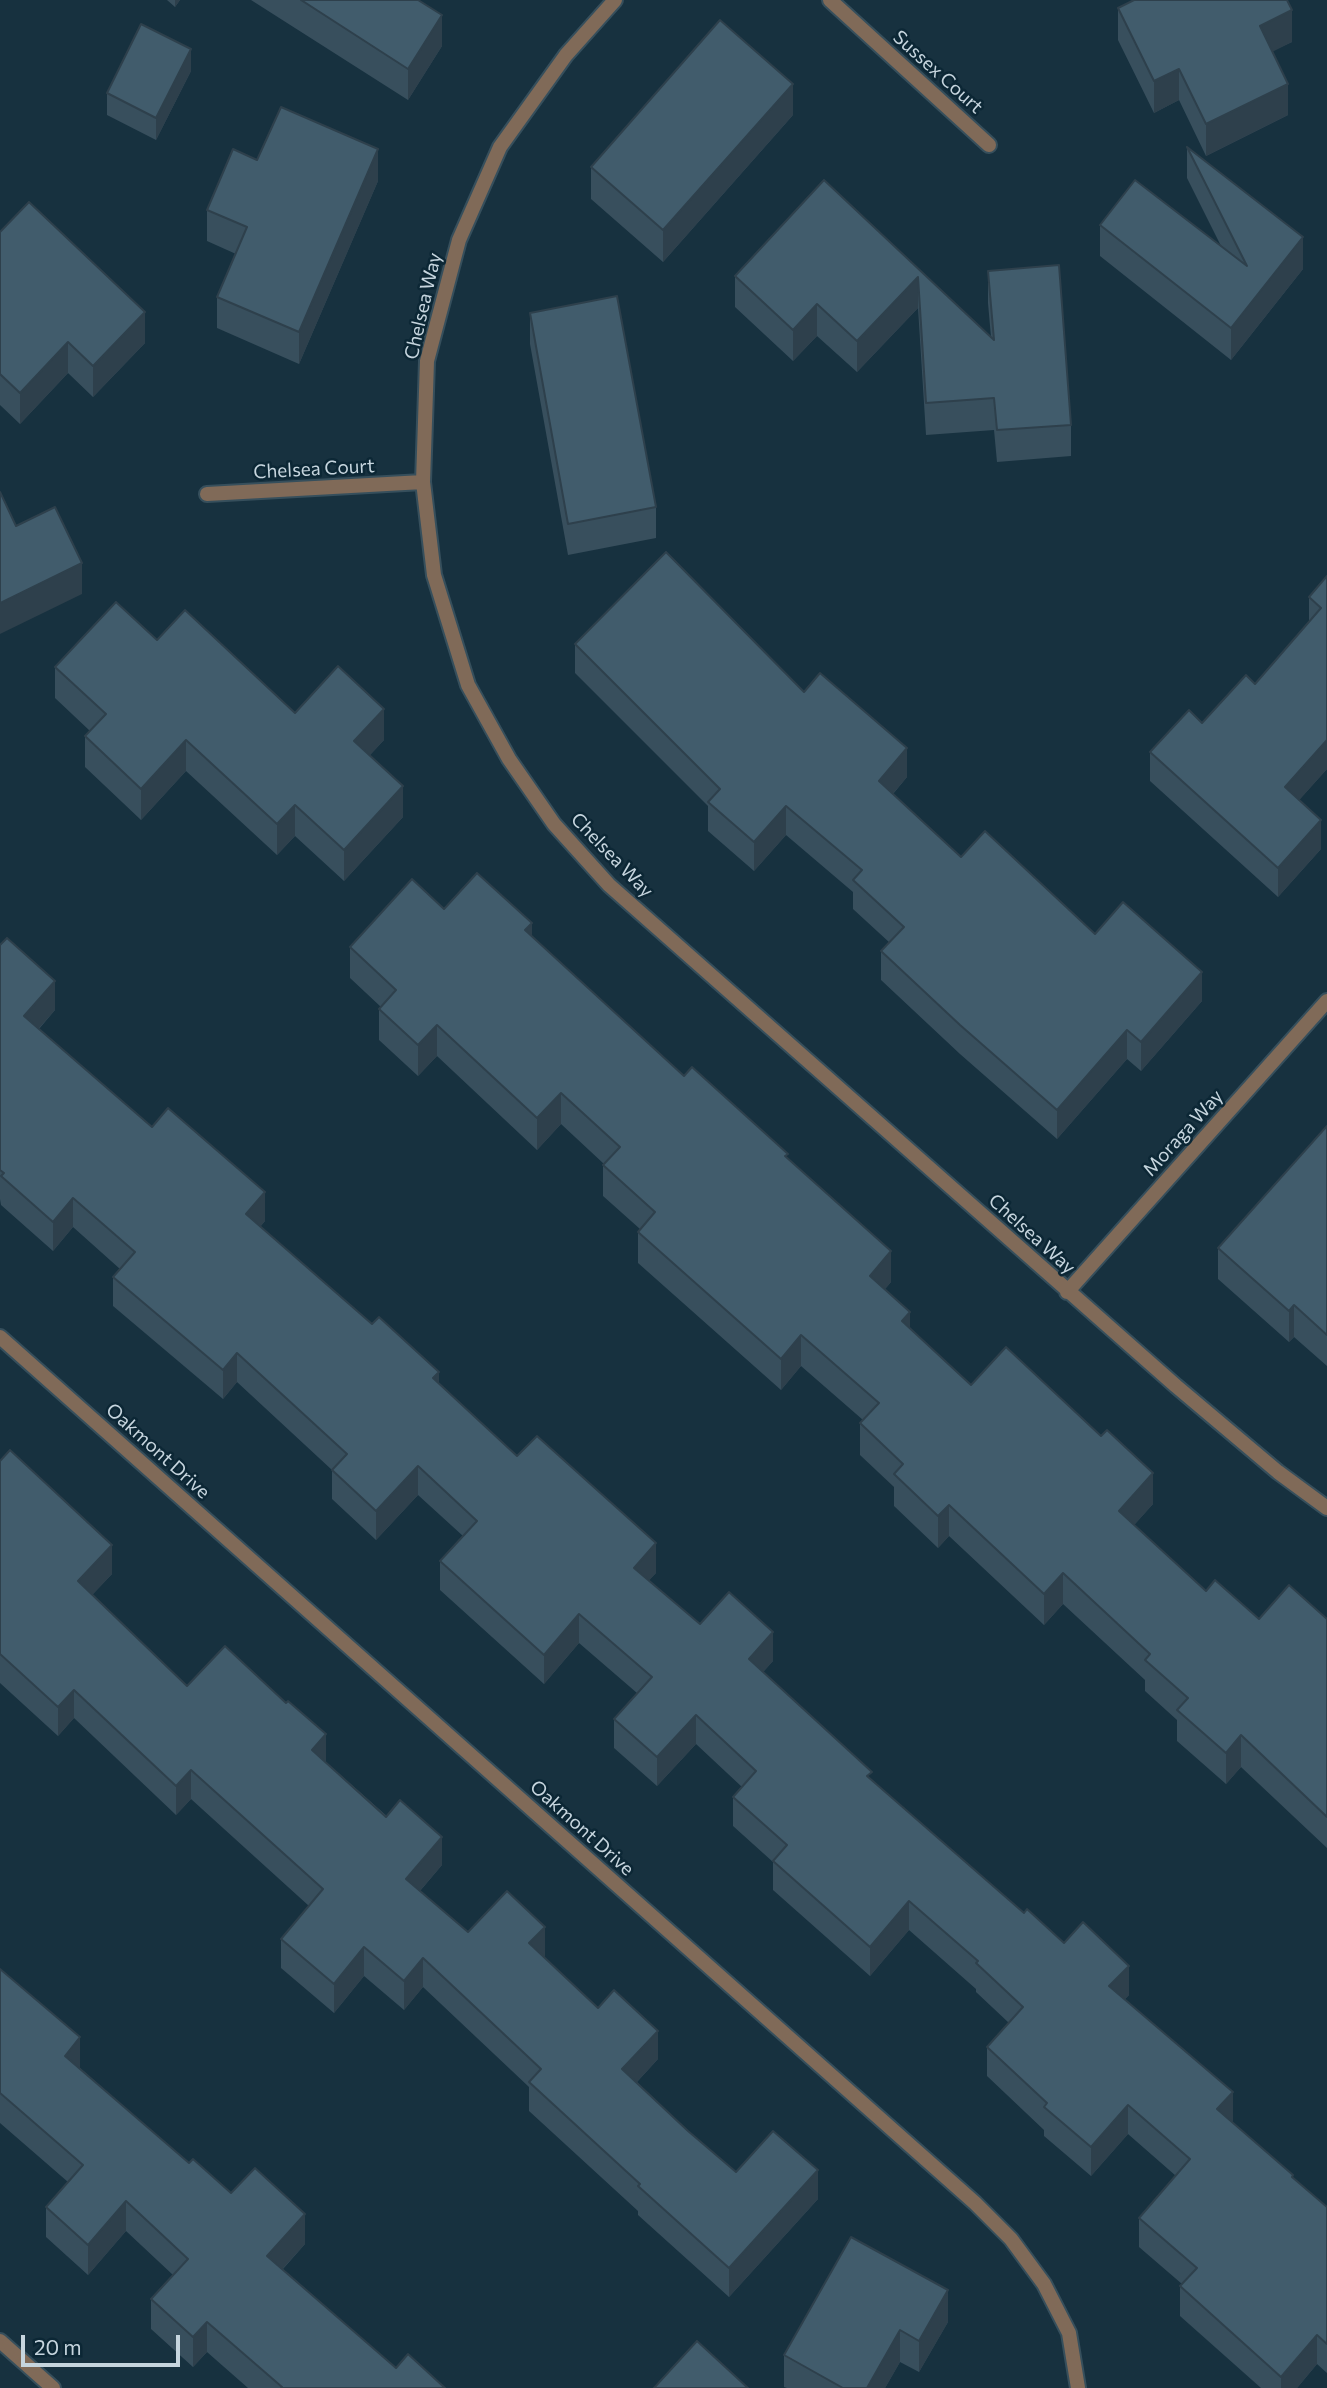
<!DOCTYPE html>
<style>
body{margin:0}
#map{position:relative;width:1327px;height:2388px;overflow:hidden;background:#17313f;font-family:Commissioner,sans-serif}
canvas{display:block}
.scale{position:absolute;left:21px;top:2335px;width:159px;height:32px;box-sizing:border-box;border:4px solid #c6d5de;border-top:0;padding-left:9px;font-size:21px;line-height:24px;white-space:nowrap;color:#c6d5de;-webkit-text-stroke:5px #0c2735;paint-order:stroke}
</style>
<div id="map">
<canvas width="1327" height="2388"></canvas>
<div class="scale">20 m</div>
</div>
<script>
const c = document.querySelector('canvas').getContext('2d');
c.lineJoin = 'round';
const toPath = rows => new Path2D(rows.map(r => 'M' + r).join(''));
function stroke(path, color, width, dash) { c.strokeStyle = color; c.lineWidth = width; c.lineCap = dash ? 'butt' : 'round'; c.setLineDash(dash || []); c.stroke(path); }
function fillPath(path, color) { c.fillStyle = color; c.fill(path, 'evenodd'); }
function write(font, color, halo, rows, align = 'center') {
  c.font = font + ' Commissioner,sans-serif'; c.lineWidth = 5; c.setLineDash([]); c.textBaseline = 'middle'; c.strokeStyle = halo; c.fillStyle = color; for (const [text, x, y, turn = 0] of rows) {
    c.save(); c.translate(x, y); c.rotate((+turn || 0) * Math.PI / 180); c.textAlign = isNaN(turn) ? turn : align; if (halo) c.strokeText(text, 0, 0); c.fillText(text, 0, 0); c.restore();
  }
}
const street = toPath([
 [615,0,566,55,500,147,459,240,427,361,423,482,434,575,468,685,509,759,554,824,609,885,1176,1386,1278,1472,1327,1508],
 [830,0,989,145],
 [207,494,423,482],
 [1067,1292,1327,1001],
 [0,1337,975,2203,1011,2239,1044,2284,1069,2333,1078,2388],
 [0,2341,53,2388]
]);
stroke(street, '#364f5c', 18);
stroke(street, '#806a58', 14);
fillPath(toPath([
 [167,0,180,0,175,7],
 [251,0,418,0,442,46,408,100],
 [1118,8,1292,42,1272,51,1288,115,1206,156,1179,100,1154,113,1118,40],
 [191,71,156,140,107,115,107,93],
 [793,115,663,262,591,199,591,167],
 [1187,147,1303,269,1231,360,1100,256,1100,225,1221,246,1187,178],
 [824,180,991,337,988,303,988,271,1071,425,1071,456,997,462,994,430,926,435,918,308,857,372,817,336,793,361,735,307,735,276],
 [378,181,299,364,217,328,217,297,236,254,207,241,207,210],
 [0,232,145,343,93,397,68,373,20,424,0,405],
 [530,313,656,507,656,538,568,555,530,344],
 [1327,576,1327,769,1299,800,1321,849,1278,897,1150,781,1150,752,1202,723,1255,684,1309,622,1309,597],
 [157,640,295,713,384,740,370,755,403,817,344,881,295,836,277,855,186,771,141,820,85,767,85,736,90,731,55,698,55,667],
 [575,644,804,692,907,777,893,794,961,857,1095,934,1202,1001,1141,1071,1127,1059,1057,1139,960,1054,881,980,881,951,890,943,853,909,853,892,786,835,754,871,708,831,708,806,575,673],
 [444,909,532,936,684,1076,788,1159,891,1282,885,1289,910,1328,971,1385,1153,1504,1134,1525,1206,1591,1259,1619,1327,1619,1327,1848,1241,1767,1226,1784,1177,1741,1177,1720,1145,1691,1145,1680,1063,1604,1044,1625,949,1536,938,1548,894,1506,894,1487,860,1455,860,1423,863,1420,801,1366,781,1390,638,1263,638,1232,640,1229,603,1196,603,1165,604,1164,561,1124,537,1150,437,1056,418,1076,379,1040,379,1009,381,1007,350,978,350,947],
 [0,945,55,1010,39,1029,152,1127,265,1221,260,1227,439,1384,517,1456,656,1573,649,1580,700,1624,773,1661,763,1672,872,1780,1024,1913,1064,1943,1129,1995,1125,1999,1233,2121,1232,2122,1293,2179,1327,2207,1327,2373,1317,2364,1297,2388,1261,2388,1180,2316,1180,2286,1182,2284,1139,2247,1139,2218,1176,2176,1128,2134,1091,2176,1044,2136,1044,2130,987,2076,987,2047,1009,2023,976,1992,976,1989,909,1930,870,1976,773,1890,773,1862,733,1826,733,1797,742,1787,696,1744,657,1786,614,1748,614,1719,637,1693,579,1643,544,1684,440,1590,440,1561,463,1536,418,1495,376,1540,332,1499,332,1470,237,1382,223,1399,113,1306,113,1277,120,1269,73,1227,53,1251,1,1205,0,1199],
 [1327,1126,1327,1366,1294,1337,1289,1342,1218,1279,1218,1248],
 [0,1461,112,1574,92,1595,187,1686,326,1762,442,1865,420,1891,468,1932,545,1956,544,1957,598,2008,658,2059,637,2082,688,2131,736,2172,818,2199,729,2297,638,2215,638,2211,529,2111,529,2087,423,1987,404,2010,364,1976,334,2013,281,1968,281,1939,309,1906,191,1799,176,1815,74,1718,58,1736,0,1683],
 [0,1969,80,2068,189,2163,305,2244,283,2269,396,2368,445,2388,248,2388,207,2352,193,2367,151,2329,151,2299,173,2275,126,2231,88,2275,46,2237,46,2207,68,2182,0,2123],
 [948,2290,948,2322,919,2372,900,2362,885,2388,787,2388,784,2387,784,2355]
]), '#384f5d');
fillPath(toPath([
 [175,0,180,0,175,7],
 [1292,10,1292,42,1260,58,1260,26],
 [442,15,442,46,408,100,408,69],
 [191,49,191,71,156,140,156,118],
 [1179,69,1179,100,1154,113,1154,81],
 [793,84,793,115,663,262,663,230],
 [1288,84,1288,115,1206,156,1206,124],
 [378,149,378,181,299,364,299,332],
 [1303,237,1303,269,1231,360,1231,328],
 [918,277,918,308,857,372,857,341],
 [817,304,817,336,793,361,793,330],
 [145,312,145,343,93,397,93,366],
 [68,342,68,373,20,424,20,393],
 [82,563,82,594,0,634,0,603],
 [384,709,384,740,354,772,354,741],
 [186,740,186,771,141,820,141,789],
 [1327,740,1327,769,1285,816,1285,787],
 [907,748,907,777,879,810,879,781],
 [403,786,403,817,344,881,344,850],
 [295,805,295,836,277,855,277,824],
 [786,806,786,835,754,871,754,842],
 [1321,820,1321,849,1278,897,1278,868],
 [532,923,532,954,525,930],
 [1202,972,1202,1001,1141,1071,1141,1042],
 [55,981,55,1010,24,1045,24,1016],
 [437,1025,437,1056,418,1076,418,1045],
 [1127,1030,1127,1059,1057,1139,1057,1110],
 [561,1093,561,1124,537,1150,537,1118],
 [265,1192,265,1221,246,1243,246,1214],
 [73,1198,73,1227,53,1251,53,1222],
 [891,1251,891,1282,870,1307,870,1276],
 [1294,1305,1294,1337,1289,1342,1289,1311],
 [910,1312,910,1343,902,1321],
 [801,1335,801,1366,781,1390,781,1359],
 [237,1353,237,1382,223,1399,223,1370],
 [439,1372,439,1401,433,1378],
 [418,1466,418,1495,376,1540,376,1511],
 [1153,1473,1153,1504,1119,1542,1119,1511],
 [949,1505,949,1536,938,1548,938,1516],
 [656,1543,656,1573,634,1597,634,1568],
 [112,1545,112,1574,78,1610,78,1581],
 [1063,1573,1063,1604,1044,1625,1044,1594],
 [579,1614,579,1643,544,1684,544,1655],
 [773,1632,773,1661,749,1688,749,1659],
 [74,1690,74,1718,58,1736,58,1707],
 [696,1715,696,1744,657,1786,657,1757],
 [326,1734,326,1763,312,1750],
 [1241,1735,1241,1767,1226,1784,1226,1753],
 [191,1770,191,1799,176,1815,176,1786],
 [442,1837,442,1865,406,1907,406,1879],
 [909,1901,909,1930,870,1976,870,1947],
 [545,1927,545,1956,529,1972,529,1943],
 [364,1947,364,1976,334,2013,334,1984],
 [423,1958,423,1987,404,2010,404,1981],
 [1129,1966,1129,1995,1109,2016,1109,1986],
 [658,2031,658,2059,622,2098,622,2069],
 [80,2037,80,2068,65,2086,65,2056],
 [1233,2092,1233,2121,1217,2138,1217,2109],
 [1128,2105,1128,2134,1091,2176,1091,2147],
 [818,2170,818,2199,729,2297,729,2268],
 [126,2201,126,2231,88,2275,88,2245],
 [305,2214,305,2244,267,2286,267,2256],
 [948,2290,948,2322,919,2372,919,2341],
 [207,2322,207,2352,193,2367,193,2337],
 [900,2330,900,2362,885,2388,867,2388],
 [1317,2335,1317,2364,1297,2388,1281,2388,1281,2377]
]), '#2e404c');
const building = toPath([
 [301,0,418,0,442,15,408,69,301,0],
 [1134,0,1287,0,1292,10,1260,26,1288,84,1206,124,1179,69,1154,81,1118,8,1134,0],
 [720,20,793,84,663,230,591,167,720,20],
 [141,24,191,49,156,118,107,93,141,24],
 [281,107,378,149,299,332,217,297,247,227,207,210,233,149,257,160,281,107],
 [1187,147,1303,237,1231,328,1100,225,1135,180,1247,266,1187,147],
 [824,180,994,340,988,271,1059,265,1071,425,997,430,994,398,926,403,918,277,857,341,817,304,793,330,735,276,824,180],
 [29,202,145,312,93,366,68,342,20,393,0,374,0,232,29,202],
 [617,296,656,507,568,524,530,313,617,296],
 [0,492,16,526,55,507,82,563,0,603,0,492],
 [666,552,804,692,820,673,907,748,879,781,961,857,985,831,1095,934,1123,902,1202,972,1141,1042,1127,1030,1057,1110,960,1025,881,951,904,927,853,880,862,870,786,806,754,842,708,802,720,789,575,644,666,552],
 [1327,576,1327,740,1285,787,1321,820,1278,868,1150,752,1189,710,1202,723,1246,675,1255,684,1321,608,1309,597,1327,576],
 [116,602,157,640,185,610,295,713,338,666,384,709,354,741,403,786,344,850,295,805,277,824,186,740,141,789,85,736,106,714,55,667,116,602],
 [477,873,532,923,525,930,684,1076,692,1067,788,1154,785,1156,891,1251,870,1276,910,1312,902,1321,971,1385,1006,1347,1101,1436,1107,1430,1153,1473,1119,1511,1206,1591,1215,1580,1259,1619,1289,1585,1327,1619,1327,1817,1241,1735,1226,1753,1177,1710,1188,1698,1145,1660,1150,1654,1063,1573,1044,1594,949,1505,938,1516,894,1474,903,1464,860,1423,879,1403,801,1335,781,1359,638,1232,655,1212,603,1165,620,1147,561,1093,537,1118,437,1025,418,1045,379,1009,396,990,350,947,412,879,444,909,477,873],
 [7,938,55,981,24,1016,152,1127,168,1108,265,1192,246,1214,372,1324,379,1317,439,1372,433,1378,517,1456,537,1436,656,1543,634,1568,700,1624,729,1592,773,1632,749,1659,872,1772,867,1776,1024,1913,1027,1909,1064,1943,1083,1922,1129,1966,1109,1986,1233,2092,1217,2109,1293,2175,1292,2177,1327,2207,1327,2344,1317,2335,1281,2377,1180,2286,1197,2268,1139,2218,1190,2159,1128,2105,1091,2147,1044,2107,1047,2103,987,2047,1023,2007,976,1963,978,1961,909,1901,870,1947,773,1861,787,1845,733,1797,756,1771,696,1715,657,1757,614,1719,652,1677,579,1614,544,1655,440,1561,477,1521,418,1466,376,1511,332,1470,347,1454,237,1353,223,1370,113,1277,135,1252,73,1198,53,1222,1,1176,4,1173,0,1170,0,945,7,938],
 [1327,1126,1327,1335,1294,1305,1289,1311,1218,1248,1327,1126],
 [10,1450,112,1545,78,1581,187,1686,225,1646,286,1703,288,1701,326,1734,312,1750,386,1817,400,1800,442,1837,406,1879,468,1932,507,1891,545,1927,529,1943,598,2008,614,1990,658,2031,622,2069,688,2131,736,2172,773,2131,818,2170,729,2268,638,2186,640,2184,529,2082,541,2069,423,1958,404,1981,364,1947,334,1984,281,1939,323,1889,191,1770,176,1786,74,1690,58,1707,0,1654,0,1461,10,1450],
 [0,1969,80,2037,65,2056,189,2163,193,2159,231,2193,255,2168,305,2214,267,2256,396,2368,408,2354,445,2388,281,2388,282,2387,207,2322,193,2337,151,2299,188,2259,126,2201,88,2245,46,2207,83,2165,0,2093,0,1969],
 [851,2237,948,2290,919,2341,900,2330,867,2388,843,2388,784,2355,851,2237],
 [697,2341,748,2388,654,2388,697,2341]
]);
fillPath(building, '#415c6c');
stroke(building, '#2e404c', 2);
write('19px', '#c6d5de', '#0c2735', [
 ["Sussex Court",938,72,42],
 ["Chelsea Way",423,306,-77],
 ["Chelsea Court",314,469,-3],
 ["Chelsea Way",612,855,46],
 ["Moraga Way",1183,1133,-48],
 ["Chelsea Way",1032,1234,42],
 ["Oakmont Drive",158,1451,42],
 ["Oakmont Drive",582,1828,42]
]);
</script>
